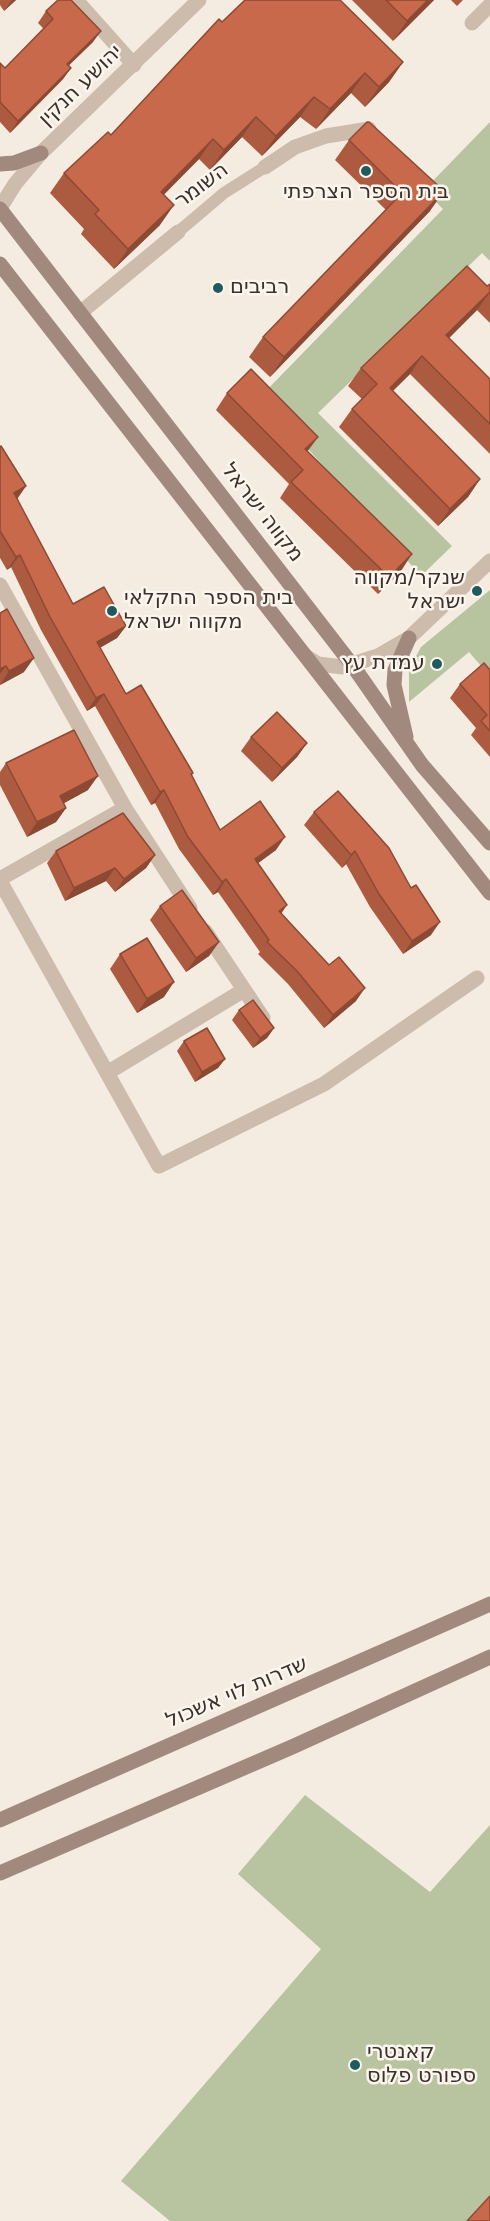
<!DOCTYPE html>
<meta charset="utf-8">
<style>
body{margin:0}
canvas{display:block;background:#f4ebe1}
</style>
<canvas width="490" height="2221"></canvas>
<script>
const c = document.querySelector('canvas').getContext('2d');
c.lineJoin = 'round';
function fillPath(path, color) { c.fillStyle = color; c.fill(path, 'evenodd'); }
const toPath = rows => new Path2D(rows.map(r => 'M' + r).join(''));
function stroke(path, color, width, dash) { c.strokeStyle = color; c.lineWidth = width; c.lineCap = dash ? 'butt' : 'round'; c.setLineDash(dash || []); c.stroke(path); }
function write(font, color, halo, rows, align = 'center') {
  c.font = font + ' "DejaVu Sans",Heebo,sans-serif'; c.lineWidth = 5; c.setLineDash([]); c.textBaseline = 'middle'; c.strokeStyle = halo; c.fillStyle = color; for (const [text, x, y, turn = 0] of rows) {
    c.save(); c.translate(x, y); c.rotate((+turn || 0) * Math.PI / 180); c.textAlign = isNaN(turn) ? turn : align; if (halo) c.strokeText(text, 0, 0); c.fillText(text, 0, 0); c.restore();
  }
}
fillPath(toPath([
 [490,122,490,261,482,253,318,413,452,546,421,576,261,396,443,209,424,190],
 [490,590,490,673,487,673,469,652,409,702,409,669,421,647],
 [305,1795,430,1892,490,1825,490,2221,170,2221,121,2181,321,1949,238,1874]
]), '#b8c4a0');
stroke(toPath([
 [178,232,224,193,265,167]
]), '#cdbbac', 12);
stroke(toPath([
 [76,0,134,65],
 [472,23,490,5],
 [265,167,295,147,326,136,369,129],
 [80,313,178,232],
 [0,585,125,808,190,908],
 [0,879,125,808],
 [0,881,159,1166,324,1084,477,978],
 [205,931,263,1018],
 [107,1073,244,990]
]), '#cdbbac', 15);
stroke(toPath([
 [0,208,15,184,41,153,199,0],
 [307,657,318,664,343,667,378,656,409,638,490,561]
]), '#cdbbac', 15);
stroke(toPath([
 [0,164,14,163,41,153],
 [0,209,353,666,422,765,490,843],
 [0,264,490,893],
 [406,737,394,685,395,670,409,638],
 [0,1820,490,1604],
 [0,1873,292,1747,490,1657]
]), '#a18a7d', 15);
fillPath(toPath([
 [0,0,16,0,4,11,0,5],
 [352,0,434,0,393,41],
 [451,0,463,0,457,6],
 [46,11,93,42,69,65,71,68,63,79,10,133,0,122,0,63,5,68,44,29,38,23],
 [222,22,403,62,389,82,365,107,351,93,316,129,300,117,262,156,242,137,210,170,199,159,164,194,160,225,114,269,81,234,84,229,50,193,64,173,111,135],
 [349,140,430,211,270,377,249,357,263,337,386,210,335,160],
 [490,284,490,323,477,310,449,338,490,379,490,454,410,374,393,391,480,479,468,497,438,526,339,427,352,409,362,399,348,386,361,368],
 [227,393,318,437,307,452,401,571,378,594,280,498,289,484,216,410],
 [0,447,26,486,17,499,73,604,126,626,117,638,100,648,126,694,193,773,192,775,220,830,276,850,258,863,281,913,356,1001,324,1028,288,984,258,954,260,952,218,892,213,895,179,849,155,803,151,805,95,706,87,711,41,630,11,567,7,570,0,558],
 [0,613,24,672,0,685],
 [490,670,490,757,471,735,476,728,450,698,460,684],
 [251,737,307,743,297,757,272,782,241,751],
 [6,763,88,790,63,803,66,808,56,822,27,837,0,785,0,772],
 [314,812,411,888,431,935,403,954,370,907,346,864,342,868,304,825],
 [56,851,155,855,146,868,115,892,106,881,65,901,47,863],
 [160,906,219,942,209,956,186,972,150,920],
 [120,954,164,997,137,1013,110,969],
 [239,1010,274,1028,267,1038,253,1048,232,1020],
 [184,1041,225,1059,218,1068,195,1082,177,1051]
]), '#ac5a40');
fillPath(toPath([
 [12,0,16,0,4,11],
 [428,0,434,0,393,41,407,21],
 [101,31,93,42,59,75,67,64],
 [403,62,389,82,365,107,379,87],
 [71,68,63,79,10,133,18,121],
 [365,73,351,93,316,129,330,109],
 [314,97,300,117,262,156,276,136],
 [256,117,242,137,210,170,224,150],
 [213,139,199,159,147,212,161,192],
 [444,191,430,211,270,377,284,357],
 [174,205,160,225,114,269,128,249],
 [490,292,477,310,434,353,446,335],
 [422,356,410,374,377,406,390,388],
 [318,437,306,453,305,449],
 [480,479,468,497,438,526,450,509],
 [26,486,17,499,14,493],
 [412,554,401,571,378,594,389,577],
 [20,555,11,567,7,570,16,557],
 [126,626,117,638,88,654,97,642],
 [34,658,24,672,0,685,9,671],
 [6,666,0,674,0,669],
 [104,694,95,706,87,711,96,698],
 [307,743,297,757,272,782,282,768],
 [98,776,88,790,50,811,60,796],
 [164,790,155,803,151,805,160,792],
 [66,808,56,822,27,837,37,822],
 [285,837,276,850,246,872,255,859],
 [355,851,346,864,342,868,351,855],
 [155,855,146,868,115,892,124,879],
 [115,868,106,881,65,901,74,888],
 [226,879,218,892,213,895,222,882],
 [287,905,279,917,279,911],
 [440,922,431,935,403,954,412,941],
 [219,942,209,956,186,972,196,958],
 [174,982,164,997,137,1013,147,999],
 [365,988,356,1001,324,1028,333,1015],
 [274,1028,267,1038,253,1048,260,1038],
 [225,1059,218,1068,195,1082,202,1072]
]), '#8c4a34');
const building = toPath([
 [58,0,71,0,101,31,67,64,71,68,18,121,0,102,0,63,5,68,53,19,46,11,58,0],
 [245,0,340,0,403,62,379,87,365,73,330,109,314,97,276,136,256,117,224,150,213,139,161,192,174,205,128,249,95,214,99,210,64,173,108,132,111,135,219,19,222,22,245,0],
 [386,0,428,0,407,21,386,0],
 [367,122,369,122,444,191,284,357,263,337,402,193,349,140,367,122],
 [467,266,487,286,490,284,490,292,446,335,490,379,490,424,422,356,390,388,480,479,450,509,352,409,377,384,361,368,467,266],
 [251,369,318,437,305,449,412,554,389,577,291,482,303,470,227,393,251,369],
 [1,446,26,486,14,493,73,604,104,587,126,626,97,642,126,694,141,685,193,773,191,774,220,830,260,801,285,837,255,859,287,905,279,911,329,965,339,957,365,988,333,1015,297,971,267,942,269,940,226,879,222,882,188,837,164,790,160,792,104,694,96,698,50,617,20,555,16,557,0,531,0,447,1,446],
 [7,609,34,658,9,671,6,666,0,669,0,613,7,609],
 [484,663,490,670,490,731,481,721,487,715,460,684,484,663],
 [277,712,307,743,282,768,251,737,277,712],
 [74,730,98,776,60,796,66,808,37,822,6,763,74,730],
 [338,791,389,848,411,888,416,885,440,922,412,941,379,894,355,851,351,855,314,812,338,791],
 [123,813,155,855,124,879,115,868,74,888,56,851,123,813],
 [182,890,219,942,196,958,160,906,182,890],
 [147,938,174,982,147,999,120,954,147,938],
 [253,1000,274,1028,260,1038,239,1010,253,1000],
 [207,1028,225,1059,202,1072,184,1041,207,1028],
 [490,2196,490,2221,467,2221,490,2196]
]);
fillPath(building, '#c8694b');
stroke(building, '#8c4a34', 1.5);
for (const [x, y, r, color] of [
 [366,171,6,"#1f5a5e"],
 [218,288,6,"#1f5a5e"],
 [477,591,6,"#1f5a5e"],
 [112,611,6,"#1f5a5e"],
 [437,664,6,"#1f5a5e"],
 [355,2065,6,"#1f5a5e"]
]) { const dot = new Path2D(); dot.arc(x, y, r, 0, 2 * Math.PI); c.fillStyle = color; c.fill(dot); stroke(dot, '#fbf5ee', 2); }
write('21px', '#3b302b', '#fbf5ee', [
 ["יהושע חנקין",81,86,-44],
 ["השומר",202,186,-37],
 ["מקווה ישראל",262,513,52],
 ["שדרות לוי אשכול",237,1693,-23]
]);
write('21px', '#3b302b', '#fbf5ee', [
 ["בית הספר הצרפתי",366,193,"center"],
 ["רביבים",230,288],
 ["שנקר/מקווה",465,579,"right"],
 ["ישראל",465,603,"right"],
 ["בית הספר החקלאי",124,599],
 ["מקווה ישראל",124,623],
 ["עמדת עץ",425,664,"right"],
 ["קאנטרי",367,2053],
 ["ספורט פלוס",367,2077]
], 'left');
</script>
